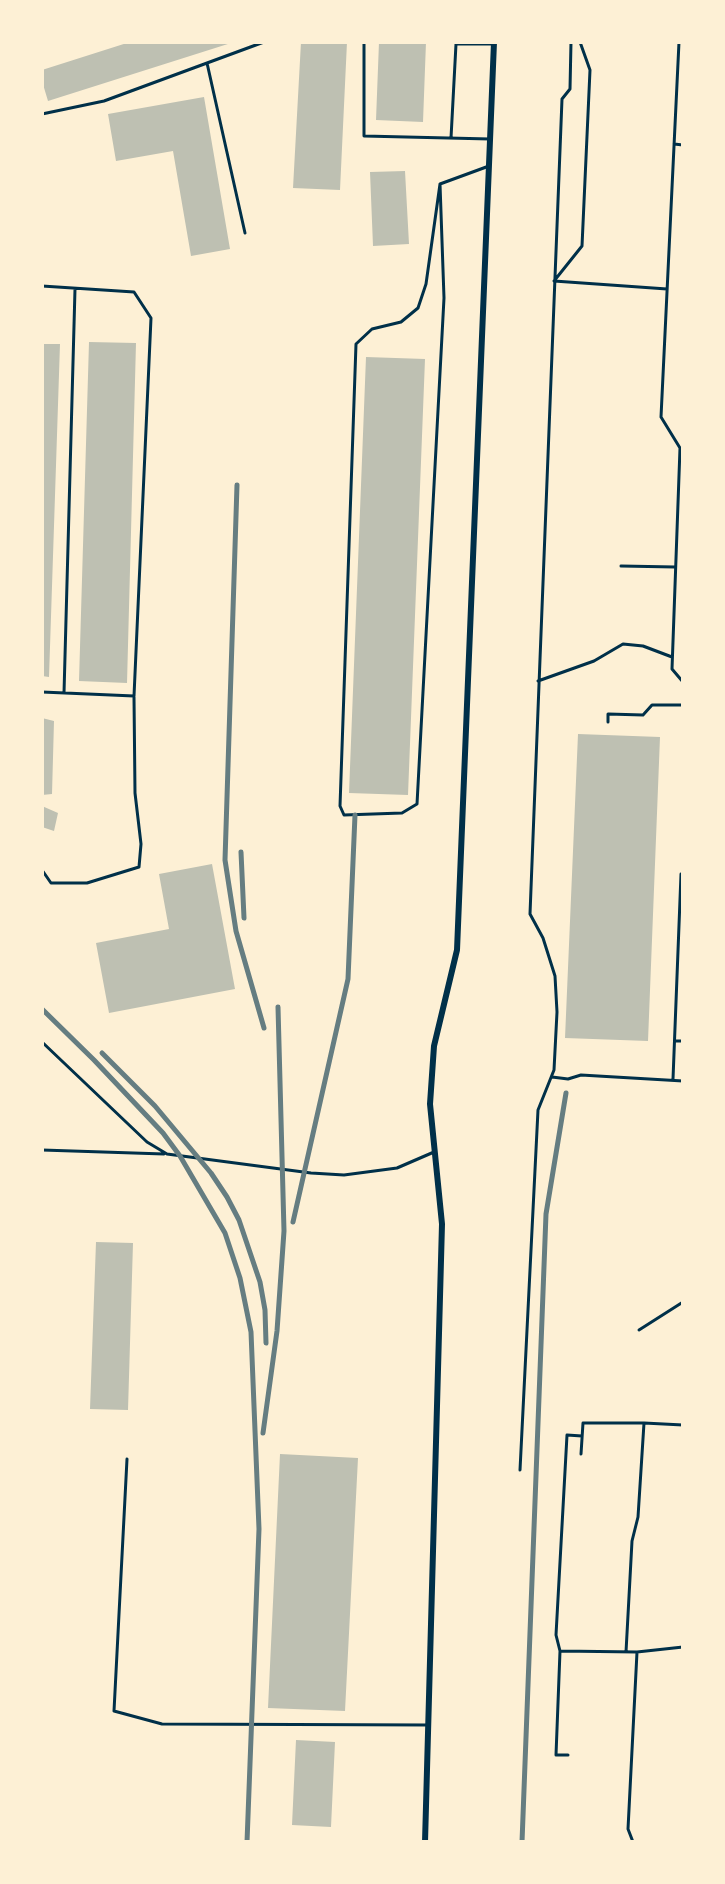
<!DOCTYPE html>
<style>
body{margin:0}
#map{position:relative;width:725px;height:1884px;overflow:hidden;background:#fdf0d5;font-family:Commissioner,sans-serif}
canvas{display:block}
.frame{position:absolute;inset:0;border:44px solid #fdf0d5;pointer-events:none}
</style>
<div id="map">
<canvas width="725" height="1884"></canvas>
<div class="frame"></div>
</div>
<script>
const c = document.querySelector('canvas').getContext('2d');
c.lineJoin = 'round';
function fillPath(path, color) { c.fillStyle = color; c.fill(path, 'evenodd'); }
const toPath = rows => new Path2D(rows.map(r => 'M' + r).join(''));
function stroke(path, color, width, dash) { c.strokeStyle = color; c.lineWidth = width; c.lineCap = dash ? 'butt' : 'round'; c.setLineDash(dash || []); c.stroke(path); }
fillPath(toPath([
 [130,42,231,42,231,43,48,101,42,81,42,70],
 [301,42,347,42,340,190,293,188],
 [379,42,426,42,423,122,376,120],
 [204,97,230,249,191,256,173,151,116,161,108,114],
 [405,171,409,244,373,246,370,172],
 [89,342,136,343,127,683,79,681],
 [42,344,60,344,49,677,42,676],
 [366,357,425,359,408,795,349,793],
 [42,718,54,721,52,794,42,795],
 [578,734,660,737,648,1041,565,1038],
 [42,806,58,813,54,831,42,827],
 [212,864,235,989,109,1013,96,943,169,929,159,874],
 [96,1242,133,1243,128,1410,90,1409],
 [280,1454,358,1458,345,1711,268,1708],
 [296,1740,335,1742,331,1827,292,1825]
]), '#bec0b2');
stroke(toPath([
 [364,42,364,136,490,139],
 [580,42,590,70,582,246,554,281,667,289],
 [679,42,661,417,680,448,672,669,683,682],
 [207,63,245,233],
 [42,114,104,101,264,42],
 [451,138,456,44,493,44],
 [674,144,683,145],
 [440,184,426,284,418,308,401,322,372,329,356,344,340,806,344,815,402,813,417,804,444,298,440,184,489,166],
 [42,286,134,292,151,318,134,696,42,692],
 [621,566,675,567],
 [538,681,594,661,623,644,643,646,672,657],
 [64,693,75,289],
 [608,722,608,714,643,715,652,705,683,705],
 [42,870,51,883,87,883,139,867,141,844,135,793,134,697],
 [675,1041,683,1041],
 [42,1042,147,1142,167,1154,311,1173,344,1175,397,1168,434,1152],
 [552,1077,568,1079,581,1075,683,1081],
 [673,1079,681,874,683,874],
 [42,1150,164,1154],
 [639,1330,683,1302],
 [644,1423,683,1425],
 [581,1454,583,1423,644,1423,638,1517,632,1541,626,1652],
 [127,1459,114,1711,162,1724,428,1725],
 [520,1470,538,1110,554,1070,557,1012,555,976,543,938,530,914,562,99,570,89,571,42],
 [560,1651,556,1635,567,1435,582,1436],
 [637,1652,683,1647],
 [568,1755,556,1755,560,1651,637,1652,628,1829,633,1842]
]), '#003049', 3);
stroke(toPath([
 [425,1842,442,1224,430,1104,434,1046,457,950,494,42]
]), '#003049', 6);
stroke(toPath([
 [237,485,225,860,236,931,264,1028],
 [241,852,244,918],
 [42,1009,94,1060,163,1133,180,1156,225,1233,240,1278,251,1332,259,1529,247,1842],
 [102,1053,155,1106,211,1173,227,1197,239,1220,260,1282,265,1310,266,1343],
 [293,1222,348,979,355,815],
 [263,1433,277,1331,284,1231,278,1007],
 [522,1842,546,1214,566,1093]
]), '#657d81', 5);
</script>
